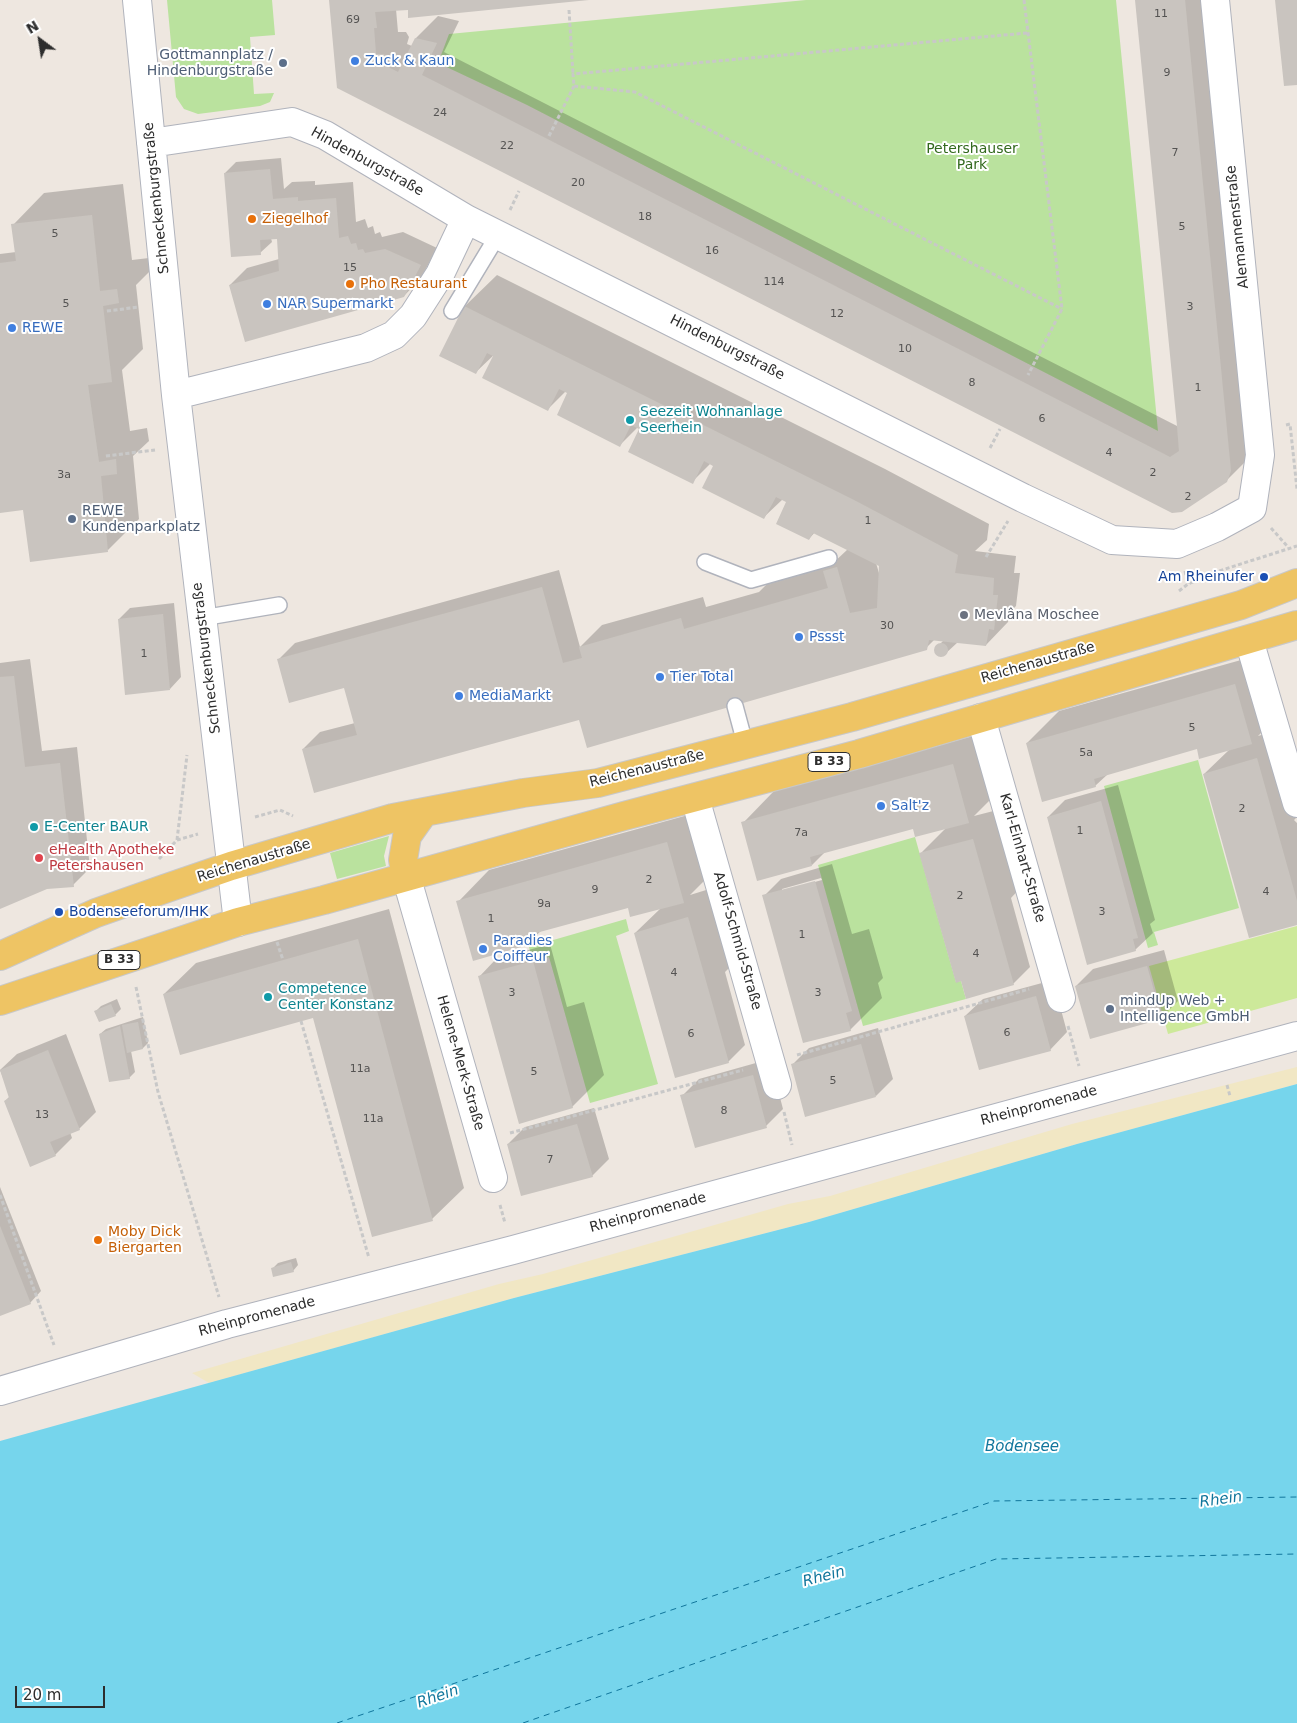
<!DOCTYPE html>
<meta charset="utf-8">
<style>
body{margin:0}
#map{position:relative;width:1297px;height:1723px;overflow:hidden;background:#eee7e0;font-family:"DejaVu Sans",sans-serif}
canvas{display:block}
.north{position:absolute;left:15px;top:15px;width:50px;height:50px;-webkit-text-stroke:4px #fff;paint-order:stroke;rotate:329deg;font-size:14px;font-weight:700;line-height:20px;text-align:center;color:#2d2d2d}
.north::after{content:'';display:block;margin:auto;width:18px;height:22px;background:#2d2d2d;clip-path:polygon(50% 0,100% 100%,50% 72%,0 100%)}
.scale{position:absolute;left:15px;top:1686px;width:90px;height:22px;box-sizing:border-box;border:2px solid #2d2d2d;border-top:0;padding-left:6px;font-size:15px;line-height:18px;white-space:nowrap;color:#2d2d2d;-webkit-text-stroke:4px #fff;paint-order:stroke}
</style>
<div id="map">
<canvas width="1297" height="1723"></canvas>
<div class="north">N</div>
<div class="scale">20 m</div>
</div>
<script>
const c = document.querySelector('canvas').getContext('2d');
c.lineJoin = 'round';
function fillPath(path, color) { c.fillStyle = color; c.fill(path, 'evenodd'); }
const toPath = rows => new Path2D(rows.map(r => 'M' + r).join(''));
function stroke(path, color, width, dash) { c.strokeStyle = color; c.lineWidth = width; c.lineCap = dash ? 'butt' : 'round'; c.setLineDash(dash || []); c.stroke(path); }
function write(font, color, halo, rows, align = 'center') {
  c.font = font + ' "DejaVu Sans",sans-serif'; c.lineWidth = 4; c.setLineDash([]); c.textBaseline = 'middle'; c.strokeStyle = halo; c.fillStyle = color; for (const [text, x, y, turn = 0] of rows) {
    c.save(); c.translate(x, y); c.rotate((+turn || 0) * Math.PI / 180); c.textAlign = isNaN(turn) ? turn : align; if (halo) c.strokeText(text, 0, 0); c.fillText(text, 0, 0); c.restore();
  }
}
fillPath(toPath([
 [167,0,272,0,275,35,250,37,254,94,274,93,270,102,260,106,198,114,184,109,176,97],
 [806,0,1116,0,1158,431,527,105,438,63,449,34],
 [1198,760,1239,908,1154,932,1158,945,1148,948,1104,786],
 [389,836,384,856,386,866,337,879,330,853],
 [915,837,956,982,961,981,966,999,863,1026,818,865],
 [626,919,629,931,616,936,658,1084,590,1103,549,957,533,961,529,947]
]), '#bae29e');
fillPath(toPath([
 [1297,1067,1297,1084,1077,1144,809,1222,514,1298,209,1383,192,1373,499,1284,543,1274,788,1204,830,1196,1072,1124]
]), '#f1e7c4');
fillPath(toPath([
 [1297,926,1297,998,1168,1034,1149,966]
]), '#cde99a');
fillPath(toPath([
 [1297,1084,1297,1723,0,1723,0,1441,514,1298,809,1222,1077,1144]
]), '#76d5ec');
fillPath(toPath([
 [330,0,584,0,396,9,398,32,406,32,409,37,407,44,412,46,416,38,438,16,459,21,444,52,1179,427,1136,0,1209,0,1249,458,1226,481,1172,512,338,87],
 [281,158,284,189,292,182,315,181,315,185,353,182,356,222,365,219,368,228,373,226,375,234,380,232,382,237,403,232,437,248,421,278,404,296,230,285,247,268,279,259,278,237,271,238,272,242,260,253,225,173,236,162],
 [123,184,132,260,149,258,151,270,136,285,143,349,122,370,130,431,147,428,149,441,133,456,139,519,108,550,24,508,0,511,0,254,16,252,13,225,44,193],
 [497,275,885,469,989,524,987,540,975,551,1016,556,1014,573,1020,573,1016,606,1010,612,1008,622,986,645,958,642,944,655,936,653,936,648,944,640,935,639,926,648,580,717,303,749,320,732,355,723,345,687,278,660,295,643,559,570,580,647,602,625,703,597,706,607,759,592,768,583,831,565,848,549,815,532,809,539,788,502,783,499,764,517,711,463,692,482,638,427,620,445,566,391,548,409,496,353,476,372,441,355,465,306],
 [876,563,880,565,879,573],
 [174,603,181,677,170,689,119,619,130,608],
 [1266,653,1283,711,1258,736,1289,727,1297,757,1297,817,1294,820,1297,823,1297,924,1204,774,1230,749,1198,748,1108,774,1095,786,1027,743,1059,711],
 [30,659,42,751,77,747,90,868,73,885,46,888,0,908,0,663],
 [984,733,1000,790,974,816,1005,808,1025,883,1011,898,1030,967,1013,984,921,853,947,827,914,828,826,851,812,865,743,823,774,791],
 [1118,785,1155,920,1150,924,1153,933,1135,950,1048,817,1065,800],
 [699,812,715,870,690,895,719,886,739,958,725,972,745,1045,728,1062,635,933,661,908,629,906,542,930,527,944,458,902,489,870],
 [832,864,852,934,869,929,883,978,878,983,882,998,850,1030,764,896,781,879],
 [821,878,822,880,782,891,782,889],
 [389,909,464,1188,432,1219,314,1016,164,994,196,963],
 [550,944,567,1007,584,1002,604,1075,572,1107,479,977,496,959],
 [1164,950,1178,1001,1161,1018,1076,986,1093,969],
 [1053,980,1067,1032,1050,1050,965,1016,983,999],
 [117,999,121,1009,115,1015,96,1011,101,1006],
 [143,1017,148,1043,143,1048,131,1051,135,1072,129,1078,100,1034,106,1029],
 [878,1028,893,1079,876,1096,792,1065,809,1048],
 [66,1034,96,1112,79,1129,70,1132,72,1138,55,1155,5,1101,10,1096,0,1070,17,1054],
 [770,1059,783,1109,766,1126,682,1096,699,1079],
 [594,1108,609,1159,592,1176,508,1144,525,1127],
 [0,1187,41,1291,30,1303,0,1315],
 [296,1258,298,1265,293,1271,272,1269,278,1263]
]), '#0003');
stroke(toPath([
 [337,1723,994,1501,1297,1497],
 [523,1723,996,1559,1297,1554]
]), '#11769c', 1, [6, 5]);
fillPath(toPath([
 [329,0,589,0,408,18,408,10,375,12,377,28,374,28,376,54,384,54,387,60,386,66,398,72,415,38,437,43,422,75,1170,457,1179,451,1177,426,1135,0,1185,0,1231,471,1227,482,1182,512,1172,513,337,88],
 [1275,0,1297,0,1297,85,1284,86],
 [270,169,273,199,298,197,298,201,336,198,339,238,348,236,351,244,356,243,358,250,363,249,365,253,385,249,421,265,404,297,245,342,229,285,279,271,277,239,260,240,261,255,231,257,224,173],
 [92,215,100,291,117,289,119,303,103,306,112,382,88,385,99,462,116,459,117,474,101,476,108,552,30,562,23,510,0,513,0,263,16,261,11,224],
 [464,306,854,500,958,555,955,573,994,578,993,595,998,595,994,630,989,629,986,646,929,640,927,650,587,748,579,720,314,793,302,749,357,735,344,688,289,703,277,659,542,587,563,663,582,658,579,647,681,618,684,629,828,588,823,571,837,567,850,613,877,608,879,566,813,533,809,540,776,524,786,502,776,497,764,519,702,488,713,466,704,461,693,484,628,452,639,429,631,425,620,447,557,415,567,393,559,389,548,411,482,378,493,356,487,353,476,374,439,356],
 [163,614,170,690,125,695,118,619],
 '934 650a7 7 0 1 1 14 0a7 7 0 1 1-14 0Z',
 [14,676,25,767,60,763,74,887,47,889,0,909,0,677],
 [1235,684,1252,744,1199,759,1197,749,1094,779,1096,787,1042,802,1026,743],
 [1257,758,1297,901,1297,925,1249,938,1203,774],
 [953,764,969,823,915,837,913,829,810,857,812,866,757,881,741,822],
 [1101,801,1138,938,1133,939,1136,951,1087,965,1047,817],
 [973,839,1014,985,966,999,961,981,956,983,919,853],
 [667,842,684,903,630,917,628,908,525,936,528,945,473,961,456,901],
 [815,881,852,1011,846,1013,851,1031,803,1043,762,895],
 [688,917,729,1063,675,1078,634,933],
 [358,939,433,1221,372,1237,313,1018,180,1055,163,994],
 [533,961,573,1108,519,1124,478,976],
 [1147,966,1162,1019,1090,1039,1075,986],
 [1036,996,1051,1051,979,1070,964,1016],
 [111,1004,116,1016,99,1022,94,1011],
 [138,1022,143,1049,127,1053,122,1025],
 [120,1026,130,1079,109,1082,99,1034],
 [861,1044,876,1097,805,1117,791,1064],
 [48,1050,80,1130,50,1142,56,1156,30,1167,4,1101,9,1098,0,1070],
 [753,1075,767,1128,695,1148,680,1095],
 [577,1124,593,1177,521,1196,507,1144],
 [0,1226,31,1304,0,1316],
 [291,1262,294,1272,273,1277,271,1268]
]), '#c9c4bf');
const lane = toPath([
 [452,311,498,235],
 [705,562,751,580,829,558],
 [202,618,279,605],
 [735,706,745,743]
]);
const street = toPath([
 [137,0,176,395,238,922],
 [151,143,292,122,325,135,466,219,1023,498,1112,540,1177,544,1217,527,1252,508,1260,455,1215,0],
 [176,395,366,348,394,335,413,316,440,274,466,219],
 [1249,640,1297,803],
 [981,718,1061,998],
 [695,798,777,1085],
 [406,876,493,1178],
 [0,1391,227,1324,513,1250,1297,1036]
]);
const primary = toPath([
 [406,876,403,860,407,836,424,812],
 [0,956,96,913,167,888,231,866,393,818,523,793,598,783,852,717,1241,605,1297,583],
 [0,1001,238,922,324,900,624,816,859,754,1297,625]
]);
stroke(lane, '#b0b3bc', 18);
stroke(street, '#b0b3bc', 30);
stroke(primary, '#c8c8c8', 30);
stroke(toPath([
 [1024,0,1062,309,1028,375],
 [569,10,573,74],
 [1027,33,573,74,574,86,635,92,1062,309],
 [549,136,574,86],
 [510,210,519,191],
 [107,311,139,307],
 [1286,425,1290,424,1297,489],
 [990,448,1000,429],
 [106,456,155,450],
 [1271,528,1288,547],
 [986,557,1008,521],
 [1185,571,1188,584],
 [1179,591,1188,584,1219,571,1297,546],
 [255,817,280,810,293,816],
 [177,840,187,755],
 [159,859,177,840,198,834],
 [277,942,283,960],
 [136,987,158,1092,219,1297],
 [301,1021,369,1258],
 [1068,1026,1079,1066],
 [797,1055,1029,989],
 [1227,1085,1230,1096],
 [784,1112,792,1145],
 [510,1133,743,1070],
 [0,1195,54,1345],
 [500,1205,505,1223]
]), '#c8c8c8', 3, [4, 2.5]);
stroke(lane, '#fff', 15);
stroke(street, '#fff', 28);
stroke(primary, '#eec464', 28);
for (const [x, y, r, color] of [
 [355,61,5,"#3f7fe0"],
 [283,63,5,"#5c6f8a"],
 [252,219,5,"#e8710a"],
 [350,284,5,"#e8710a"],
 [267,304,5,"#3f7fe0"],
 [12,328,5,"#3f7fe0"],
 [630,420,5,"#0f9aa8"],
 [72,519,5,"#5c6f8a"],
 [1264,577,5,"#1a4fb4"],
 [964,615,5,"#6b7280"],
 [799,637,5,"#3f7fe0"],
 [660,677,5,"#3f7fe0"],
 [459,696,5,"#3f7fe0"],
 [881,806,5,"#3f7fe0"],
 [34,827,5,"#0f9aa8"],
 [39,858,5,"#e0444e"],
 [59,912,5,"#1a4fb4"],
 [483,949,5,"#3f7fe0"],
 [268,997,5,"#0f9aa8"],
 [1110,1009,5,"#5c6f8a"],
 [98,1240,5,"#e8710a"]
]) { const dot = new Path2D(); dot.arc(x, y, r, 0, 2 * Math.PI); c.fillStyle = color; c.fill(dot); stroke(dot, '#fff', 2); }
write('11px', '#545352', null, [
 ["11",1161,14],
 ["69",353,20],
 ["9",1167,73],
 ["24",440,113],
 ["22",507,146],
 ["7",1175,153],
 ["20",578,183],
 ["18",645,217],
 ["5",1182,227],
 ["5",55,234],
 ["16",712,251],
 ["15",350,268],
 ["114",774,282],
 ["5",66,304],
 ["3",1190,307],
 ["12",837,314],
 ["10",905,349],
 ["8",972,383],
 ["1",1198,388],
 ["6",1042,419],
 ["4",1109,453],
 ["2",1153,473],
 ["3a",64,475],
 ["2",1188,497],
 ["1",868,521],
 ["30",887,626],
 ["1",144,654],
 ["5",1192,728],
 ["5a",1086,753],
 ["2",1242,809],
 ["1",1080,831],
 ["7a",801,833],
 ["2",649,880],
 ["9",595,890],
 ["4",1266,892],
 ["2",960,896],
 ["9a",544,904],
 ["3",1102,912],
 ["1",491,919],
 ["1",802,935],
 ["4",976,954],
 ["4",674,973],
 ["3",512,993],
 ["3",818,993],
 ["6",1007,1033],
 ["6",691,1034],
 ["11a",360,1069],
 ["5",534,1072],
 ["5",833,1081],
 ["8",724,1111],
 ["13",42,1115],
 ["11a",373,1119],
 ["7",550,1160]
]);
for (const [x, y, w] of [
 [829,762,42],
 [119,960,42]
]) { const box = new Path2D(); box.roundRect(x - w / 2, y - 9.5, w, 19, 4); c.fillStyle = '#fff'; c.fill(box); stroke(box, '#2d2d2d', 1); }
write('bold 12px', '#2d2d2d', null, [
 ["B 33",829,762],
 ["B 33",119,960]
]);
write('14px', '#4e5e75', '#fff', [
 ["Gottmannplatz /",273,55,"right"],
 ["Hindenburgstraße",273,71,"right"],
 ["REWE",82,511],
 ["Kundenparkplatz",82,527],
 ["mindUp Web +",1120,1001],
 ["Intelligence GmbH",1120,1017]
], 'left');
write('14px', '#366cbe', '#fff', [
 ["Zuck & Kaun",365,61],
 ["NAR Supermarkt",277,304],
 ["REWE",22,328],
 ["Pssst",809,637],
 ["Tier Total",670,677],
 ["MediaMarkt",469,696],
 ["Salt'z",891,806],
 ["Paradies",493,941],
 ["Coiffeur",493,957]
], 'left');
write('14px', '#32691d', '#fff', [
 ["Petershauser",972,149],
 ["Park",972,165]
]);
write('14px', '#2d2d2d', '#fff', [
 ["Hindenburgstraße",367,162,29],
 ["Schneckenburgstraße",157,198,-96],
 ["Alemannenstraße",1238,227,-96],
 ["Hindenburgstraße",727,348,27],
 ["Schneckenburgstraße",207,658,-97],
 ["Reichenaustraße",1038,663,-16],
 ["Reichenaustraße",647,769,-14],
 ["Karl-Einhart-Straße",1022,858,74],
 ["Reichenaustraße",254,861,-17],
 ["Adolf-Schmid-Straße",737,941,74],
 ["Helene-Merk-Straße",460,1063,74],
 ["Rheinpromenade",1039,1106,-15],
 ["Rheinpromenade",648,1213,-15],
 ["Rheinpromenade",257,1317,-15]
]);
write('14px', '#c56008', '#fff', [
 ["Ziegelhof",262,219],
 ["Pho Restaurant",360,284],
 ["Moby Dick",108,1232],
 ["Biergarten",108,1248]
], 'left');
write('14px', '#0d838f', '#fff', [
 ["Seezeit Wohnanlage",640,412],
 ["Seerhein",640,428],
 ["E-Center BAUR",44,827],
 ["Competence",278,989],
 ["Center Konstanz",278,1005]
], 'left');
write('14px', '#164399', '#fff', [
 ["Am Rheinufer",1254,577],
 ["Bodenseeforum/IHK",69,912,"left"]
], 'right');
write('14px', '#5b616d', '#fff', [
 ["Mevlâna Moschee",974,615]
], 'left');
write('14px', '#be3a42', '#fff', [
 ["eHealth Apotheke",49,850],
 ["Petershausen",49,866]
], 'left');
write('italic 15px', '#11769c', '#fff', [
 ["Bodensee",1022,1447],
 ["Rhein",1221,1500,-8],
 ["Rhein",824,1577,-15],
 ["Rhein",438,1697,-19]
]);
</script>
